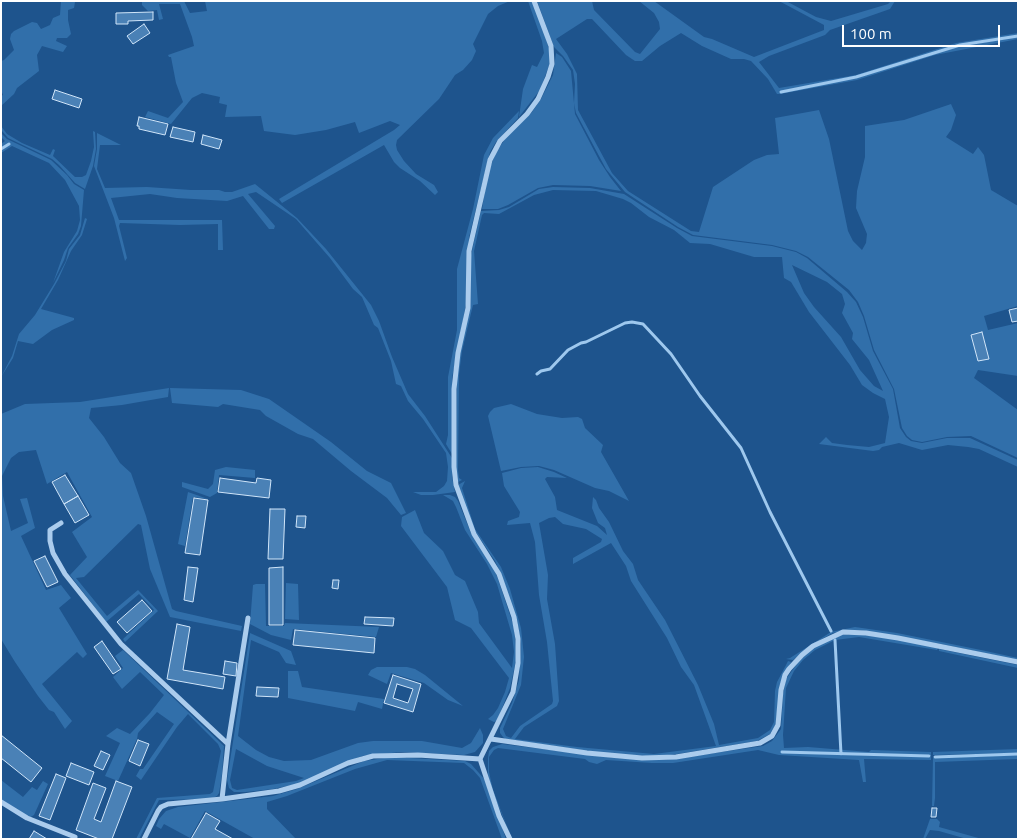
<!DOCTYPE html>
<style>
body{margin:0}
#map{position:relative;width:1019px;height:840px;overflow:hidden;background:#1e548d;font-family:Ubuntu,sans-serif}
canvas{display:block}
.frame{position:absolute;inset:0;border:2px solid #fff;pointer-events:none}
.scale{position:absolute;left:842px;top:25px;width:158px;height:22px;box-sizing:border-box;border:2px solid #fff;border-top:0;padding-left:6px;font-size:15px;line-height:18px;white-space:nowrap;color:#fff;-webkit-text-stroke:4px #1e548d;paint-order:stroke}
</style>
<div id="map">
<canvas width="1019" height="840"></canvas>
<div class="frame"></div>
<div class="scale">100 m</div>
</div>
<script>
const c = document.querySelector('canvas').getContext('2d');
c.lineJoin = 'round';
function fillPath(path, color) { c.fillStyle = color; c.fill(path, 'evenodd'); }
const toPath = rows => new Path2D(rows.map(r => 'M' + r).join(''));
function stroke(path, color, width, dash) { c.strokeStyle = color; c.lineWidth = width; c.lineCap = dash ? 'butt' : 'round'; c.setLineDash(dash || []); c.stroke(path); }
fillPath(toPath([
 [61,1,80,1,75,2,74,8,68,10,68,20,71,34,67,38,57,38,56,41,67,46,63,52,42,46,37,55,39,71,17,88,14,94,1,106,1,96,3,95,1,90,1,61,4,60,14,50,10,39,11,34,14,31,32,22,37,23,41,29,50,25,53,18,60,15],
 [142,1,184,1,190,13,207,11,205,1,510,1,498,6,488,14,473,44,476,51,472,60,463,70,455,75,439,99,397,140,396,145,397,150,404,161,416,174,434,185,438,192,435,195,420,181,400,168,394,162,384,145,282,203,279,199,394,130,400,125,390,121,359,133,355,122,326,130,295,135,264,131,261,116,225,117,227,105,219,103,220,97,202,93,192,98,171,124,145,117,148,111,168,118,183,102,176,83,171,57,169,57,168,55,194,46,192,37,180,4,159,4,163,19,159,20,157,10,148,11,142,5],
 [528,1,532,1,545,35,549,49,550,63,540,90,519,117,523,89,532,65,537,67,544,53,542,41],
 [537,1,592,1,594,10,635,52,640,54,660,29,659,22,654,13,639,1,654,1,704,37,712,39,754,57,824,30,824,25,779,1,786,1,816,17,831,21,888,4,891,1,895,1,890,9,830,30,825,35,769,56,759,62,779,88,856,75,956,43,1018,33,1018,35,1000,39,959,45,856,76,781,91,856,78,960,46,1018,37,1018,39,935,55,857,80,780,94,777,94,768,79,751,61,744,59,731,59,702,46,681,33,660,46,642,61,635,61,626,55,592,19,587,19,556,39,567,54,577,74,578,110,612,173,628,191,691,231,699,232,713,187,754,160,767,155,779,154,775,118,819,110,829,139,848,231,853,241,862,250,866,243,867,234,856,208,857,191,865,157,865,126,904,120,951,104,956,115,951,130,946,137,973,154,978,147,984,155,991,190,1018,206,1018,306,984,316,988,330,1018,323,1018,376,978,370,974,378,1018,410,1018,458,971,436,947,437,922,442,912,440,907,436,902,428,894,389,874,350,864,316,858,302,849,290,808,257,796,251,772,245,693,235,678,227,625,192,606,169,576,113,574,103,575,84,573,70,563,56,554,47],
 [556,53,562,57,571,71,575,114,599,160,610,177,621,191,590,186,553,185,538,188,508,205,498,209,482,209,488,173,496,152,508,135,532,112,541,99,553,75],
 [519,111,518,118,496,142,490,152,469,237,466,304,452,378,452,454,446,444,448,435,448,377,457,330,457,269,473,209,484,155,493,138],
 [1,126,7,134,22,143,50,155,53,149,55,150,53,156,75,177,82,177,86,175,91,161,94,147,93,131,95,132,96,149,93,166,85,189,75,183,59,165,52,159,8,138,2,131],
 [1,133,7,139,51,160,67,175,74,184,84,190,81,226,78,234,68,248,64,260,53,283,64,252,77,231,80,220,79,206,65,180,49,163,12,146,1,153,1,150,9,145,8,144,1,148,1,144,5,141,1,137],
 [97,133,121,145,100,145,97,169,105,188,147,187,191,190,219,190,225,192,232,192,255,184,297,218,326,249,371,305,379,321,392,357,408,394,425,416,452,458,452,477,455,492,433,495,421,495,413,492,436,492,444,486,447,481,448,467,446,453,423,419,408,401,401,386,396,384,391,361,378,328,374,325,362,297,353,289,330,258,296,219,256,192,248,194,275,226,274,229,269,229,243,196,227,201,177,198,150,194,111,198,119,220,222,220,223,250,218,250,218,224,180,225,120,223,119,226,127,258,125,261,114,218,94,166,97,149],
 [553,187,590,188,624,194,677,228,692,236,772,246,796,252,807,258,847,292,856,302,863,317,873,351,893,389,900,428,906,437,911,441,922,443,947,438,970,438,1018,460,1018,467,979,449,968,447,948,445,922,450,899,443,882,447,879,450,873,451,819,444,826,437,832,443,847,445,869,447,885,443,889,417,885,399,873,393,862,385,850,365,809,312,791,282,784,278,782,257,754,257,710,244,690,243,674,230,649,217,631,203,623,199,596,191,553,190,534,195,499,214,484,213,482,215,474,251,478,304,473,305,462,351,459,374,458,470,459,478,462,480,458,482,456,469,457,373,460,351,470,308,471,255,481,211,499,210,509,207,539,189],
 [792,265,827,282,842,294,845,304,842,313,853,333,852,339,869,360,883,391,874,386,860,370,841,337,814,307,804,293],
 [85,218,87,219,82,235,71,251,58,280,41,309,74,318,74,320,52,330,33,344,18,341,13,358,1,377,12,356,19,334,35,315,54,284,66,261,69,249,80,235],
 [169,388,168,397,122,405,91,408,89,418,104,437,120,463,131,473,146,516,172,609,176,611,242,626,241,631,170,617,150,569,141,525,138,524,84,577,76,578,107,616,138,590,158,611,125,642,123,639,154,610,139,594,106,622,70,575,87,557,72,532,92,517,67,472,47,484,36,450,19,452,11,458,2,476,3,496,11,531,28,523,20,499,27,498,35,528,21,536,46,590,61,585,71,598,59,608,87,654,83,658,77,652,42,684,72,721,65,729,54,712,49,710,38,696,15,662,1,639,1,414,25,404,80,402],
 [170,388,241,390,269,399,331,442,367,471,391,483,406,513,401,515,387,498,351,471,313,439,298,434,266,416,260,410,223,404,218,407,172,403],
 [511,404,537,414,562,418,578,417,582,419,585,428,603,445,601,452,629,501,609,491,595,488,554,470,539,466,521,467,501,471,488,416,490,412,494,408],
 [226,467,255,470,255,478,219,475,217,493,210,497,182,487,182,482,208,489,213,484,215,470],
 [538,467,554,472,567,478,547,477,545,479,555,497,557,510,597,526,607,535,605,528,598,523,592,508,593,497,596,500,599,508,609,522,623,551,633,564,638,580,665,620,698,685,714,724,719,745,758,738,770,730,774,722,775,691,777,682,785,667,788,661,791,662,780,684,776,724,770,734,757,741,671,755,646,756,602,753,505,739,503,737,500,733,500,728,512,703,519,680,521,644,517,620,501,574,495,561,473,528,458,485,465,481,462,488,475,529,501,567,510,589,521,628,524,657,521,685,503,729,506,736,511,738,520,726,552,704,553,701,547,642,539,595,535,542,530,523,507,525,508,521,519,517,520,512,504,486,502,473,521,468],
 [555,517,563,524,586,529,602,539,601,542,573,558,573,564,611,543,626,566,631,581,667,638,681,667,694,685,716,746,654,754,577,747,515,739,524,727,557,706,559,701,555,644,547,599,548,575,539,523,549,518],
 [188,492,208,499,193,497,185,546,178,544],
 [443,495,450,495,455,497,458,501,471,533,492,565,497,576,514,627,517,656,510,688,497,721,494,722,488,719,493,715,498,708,505,692,509,678,471,628,455,620,447,587,401,526,402,517,415,510,424,533,443,551,455,575,465,581,478,612,479,623,512,668,514,652,512,635,497,584,487,564,465,530,456,507,453,501],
 [286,583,298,584,299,620,285,619],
 [256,584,265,584,266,626,284,626,285,623,379,627,376,637,293,629,291,640,271,635,250,624,253,585],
 [855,627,897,633,981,650,1018,658,1018,660,941,644,860,630,845,630,833,633,816,642,793,660,786,659,790,658,831,632],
 [250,633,291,651,296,665,286,663,279,652,251,640,238,736,256,750,269,757,284,761,311,760,358,743,373,741,422,741,462,748,471,743,480,728,483,735,483,743,475,752,464,755,401,752,362,756,302,783,273,789,246,792,234,792,229,788,227,780],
 [236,749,267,766,304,778,296,781,237,790,232,788,230,780],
 [856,634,889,638,938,648,937,650,859,637,835,640,815,650,803,660,794,671,786,688,783,735,784,748,808,747,869,752,871,750,931,752,931,756,782,753,931,757,931,760,864,759,866,782,863,782,859,760,779,755,758,750,673,763,652,763,606,760,597,764,589,762,585,759,498,748,494,750,489,757,489,772,493,790,512,839,492,790,488,775,488,758,489,751,493,747,502,744,616,758,665,760,763,746,772,741,781,729,783,694,786,679,799,661,813,648,841,635],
 [939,649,1018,665,1018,668,939,651],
 [123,650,224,746,222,774,219,793,217,796,211,799,159,800,139,839,136,839,157,798,210,794,213,792,221,751,218,744,188,714,177,727,141,780,136,776,140,769,143,769,174,724,157,712,138,733,137,739,118,781,105,776,120,743,106,736,117,728,130,734,150,713,164,695,140,672,122,689,113,677,123,668,115,656],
 [377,667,407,667,415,669,425,675,463,706,448,700,424,683,391,673,387,684,368,675,371,670],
 [288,671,298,671,302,687,384,699,382,709,358,702,355,711,288,698],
 [1018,749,1018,753,933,755,933,752],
 [1018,755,1018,759,935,762,935,798,934,806,932,806,933,758],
 [391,757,465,761,471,764,486,781,506,839,502,839,480,778,473,770,464,763,387,760,355,769,287,796,267,802,267,809,296,839,255,839,205,811,190,838,164,824,161,829,156,826,159,819,166,811,178,807,273,796,297,789,364,761],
 [1,780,23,797,32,787,37,790,43,781,48,784,34,815,29,818,1,800],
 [930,819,937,819,940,822,939,827,982,839,967,839,939,831,930,830,925,839,923,839]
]), '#316faa');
stroke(toPath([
 [781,92,856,77,960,45,1018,36],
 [1,149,9,144],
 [537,374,541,371,550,369,568,350,581,343,586,342,625,323,632,322,643,324,671,354,700,396,741,448,770,512,831,631],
 [835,640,841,754],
 [782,752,929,756],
 [935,757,1018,754]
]), '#9ec8ee', 3);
const building = toPath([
 [153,12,153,20,128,21,128,24,116,24,116,13,153,12],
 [144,24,150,33,133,44,127,36,144,24],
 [55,90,82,99,79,108,52,99,55,90],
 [139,117,168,124,165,135,139,129,139,126,137,126,139,117],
 [173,127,195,132,193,142,170,137,173,127],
 [203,135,222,140,219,149,201,144,203,135],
 [1018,308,1018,321,1012,322,1009,310,1018,308],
 [982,332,989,359,978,361,971,335,982,332],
 [65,475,78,496,64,504,52,482,65,475],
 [220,478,256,483,257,478,271,480,269,498,218,492,220,478],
 [78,496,89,515,75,523,64,504,78,496],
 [194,498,208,500,200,555,185,553,194,498],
 [270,509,285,509,283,559,268,559,270,509],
 [297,516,306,516,305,528,296,527,297,516],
 [45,556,58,582,47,587,34,561,45,556],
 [188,567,198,568,193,602,184,600,188,567],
 [283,567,283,625,269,625,269,568,283,567],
 [333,580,339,580,338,589,332,588,333,580],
 [142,600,152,611,127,633,117,622,142,600],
 [365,617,394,618,393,626,364,624,365,617],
 [177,624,190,627,183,670,225,677,223,689,167,679,177,624],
 [295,630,375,638,374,653,293,645,295,630],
 [102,641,121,669,113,674,94,647,102,641],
 [225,661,237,663,236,676,223,674,225,661],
 [393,675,421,684,413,712,384,703,393,675],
 [397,684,413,689,408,703,393,698,397,684],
 [257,687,279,688,278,697,256,696,257,687],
 [1,735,42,768,31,782,1,758,1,735],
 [138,740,149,744,140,766,129,761,138,740],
 [101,751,110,755,103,770,94,766,101,751],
 [71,763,94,772,89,785,66,776,71,763],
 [56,774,66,778,50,820,39,816,56,774],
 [116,781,132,787,112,839,99,839,76,830,93,783,106,788,94,819,101,822,116,781],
 [932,808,937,808,936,817,931,817,932,808],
 [206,813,220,821,215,829,233,839,191,839,206,813],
 [34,831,47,839,29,839,34,831]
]);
fillPath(building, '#4a81b6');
stroke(building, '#d0e5f9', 1);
stroke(toPath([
 [61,523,50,530,50,541,53,553,65,574,121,644,228,744],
 [491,739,587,753,642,758,676,757,760,743,772,736,778,725,781,690,785,675,789,669,802,655,813,646,843,632,866,633,898,638,1018,662],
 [222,799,228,744,248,618],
 [1,802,27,818,75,837,74,839],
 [144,839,158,811,161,807,168,804,222,799,279,791,300,785,348,763,373,756,418,755,480,759],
 [510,839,499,816,480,759,513,692,518,663,518,639,514,617,499,574,474,534,456,485,454,467,454,389,458,353,468,308,469,251,490,160,500,141,527,114,538,99,548,77,552,64,551,46,534,1]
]), '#abcced', 5);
</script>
